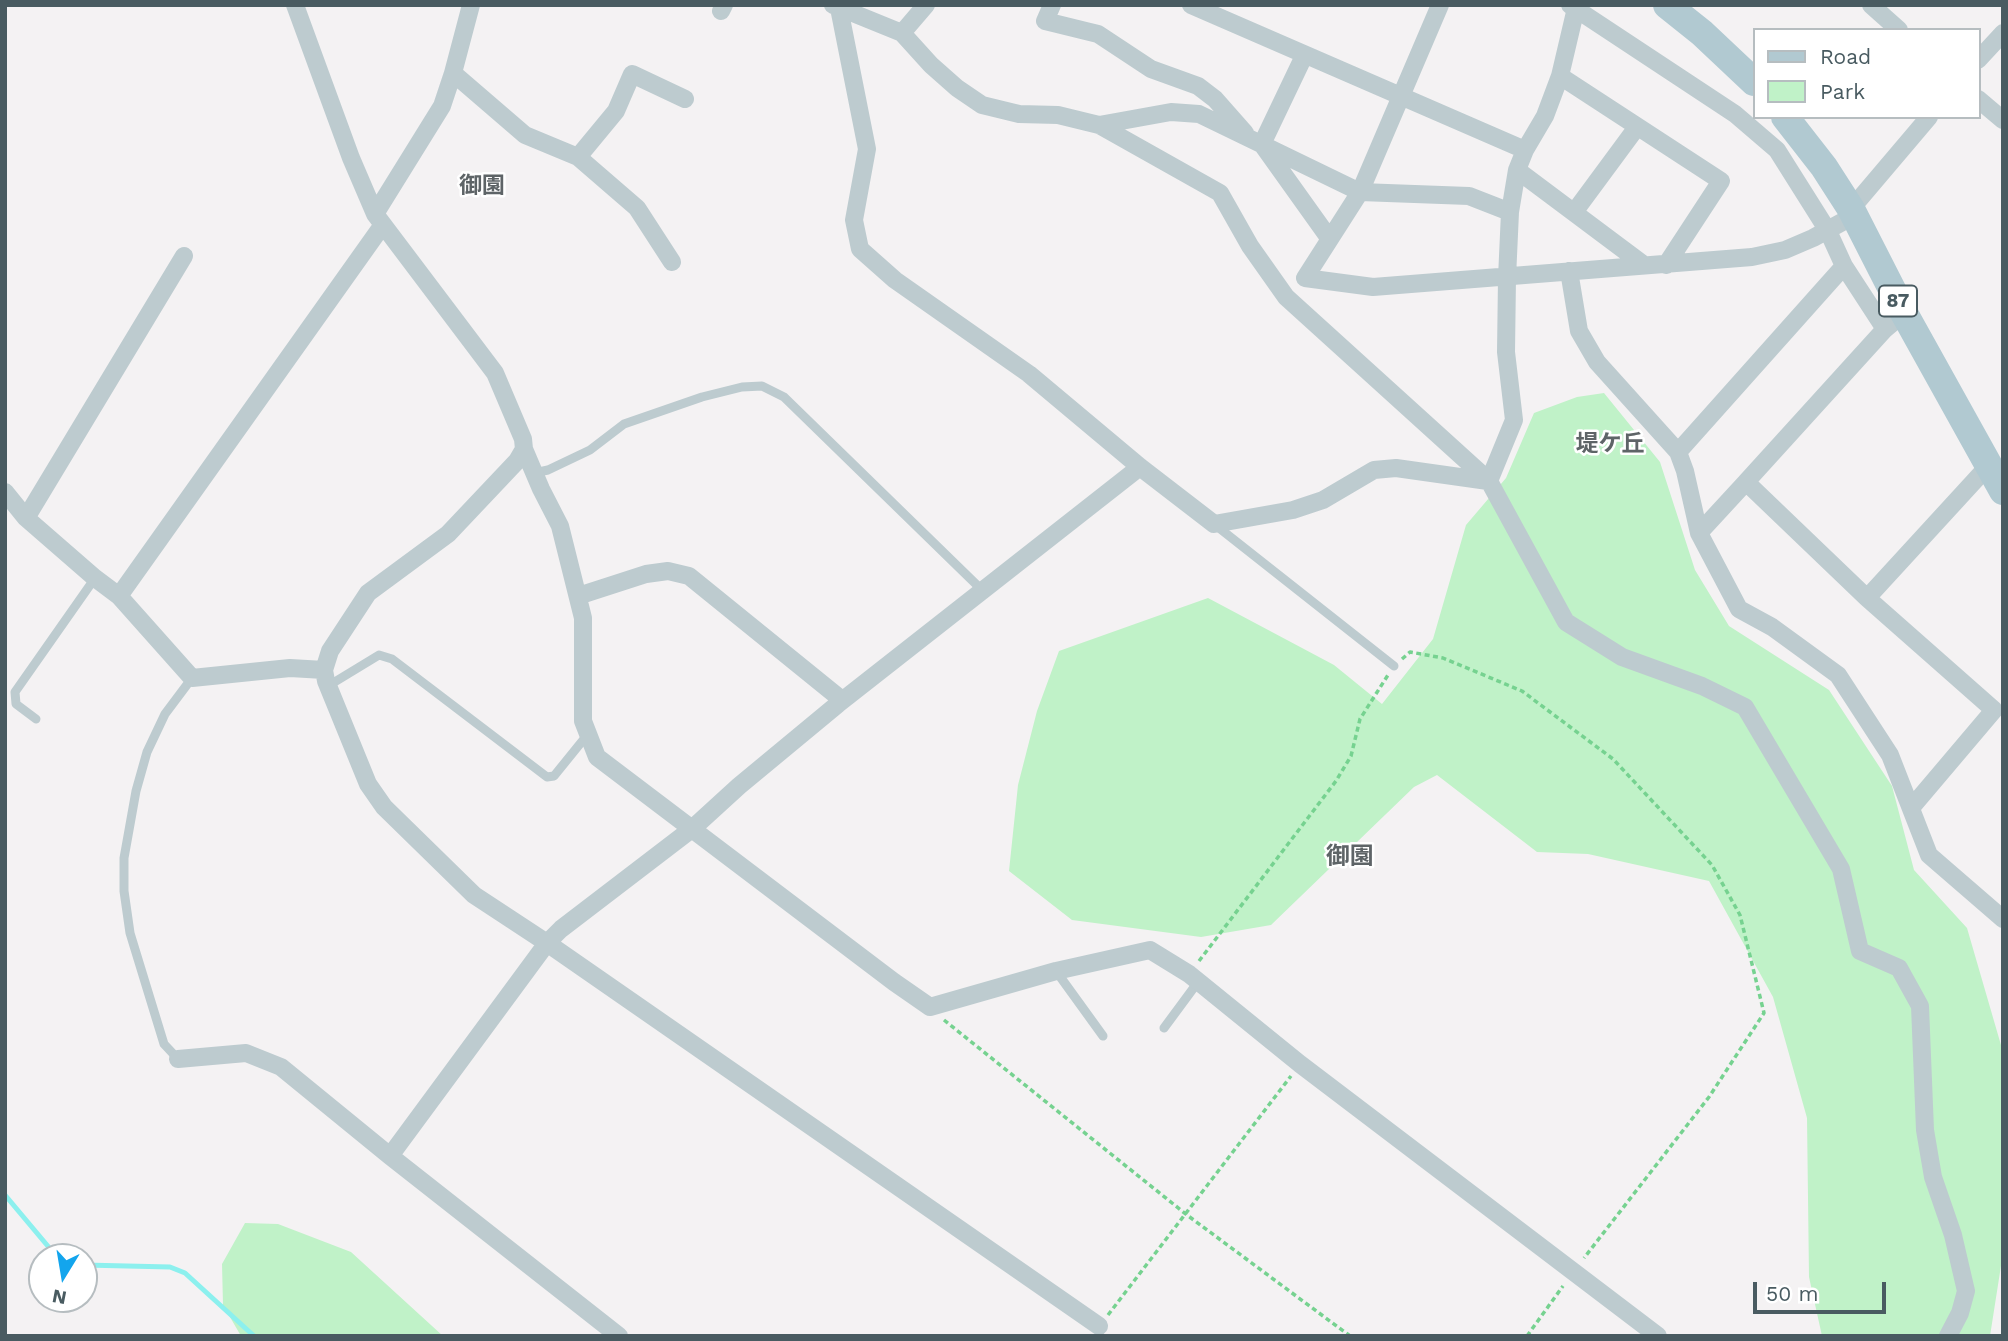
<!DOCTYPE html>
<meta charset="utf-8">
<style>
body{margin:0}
#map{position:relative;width:2008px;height:1341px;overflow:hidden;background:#f4f2f3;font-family:"Work Sans",sans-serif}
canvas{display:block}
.frame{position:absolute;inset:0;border:7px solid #495b61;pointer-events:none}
.legend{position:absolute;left:1753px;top:28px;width:228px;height:91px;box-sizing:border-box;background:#fff;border:2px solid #b6bdc0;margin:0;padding:9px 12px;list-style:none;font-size:21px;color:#495b61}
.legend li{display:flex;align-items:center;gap:14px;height:35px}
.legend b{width:35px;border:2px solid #b6bdc0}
.north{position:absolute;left:28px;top:1243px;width:70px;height:70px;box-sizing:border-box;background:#fff;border:2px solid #b6bdc0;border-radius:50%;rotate:191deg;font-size:19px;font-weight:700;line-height:28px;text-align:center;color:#495b61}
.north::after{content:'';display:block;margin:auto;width:24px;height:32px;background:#13a5ed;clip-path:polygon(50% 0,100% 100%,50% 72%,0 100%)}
.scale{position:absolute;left:1753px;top:1282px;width:133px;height:32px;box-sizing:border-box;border:4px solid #495b61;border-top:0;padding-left:9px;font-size:21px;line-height:24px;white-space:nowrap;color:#495b61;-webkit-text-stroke:5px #fff;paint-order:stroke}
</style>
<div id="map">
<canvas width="2008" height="1341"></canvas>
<div class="frame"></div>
<ul class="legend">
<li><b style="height:9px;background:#b1c9d1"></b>Road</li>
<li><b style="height:19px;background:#c0f2c8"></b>Park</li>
</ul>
<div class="north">N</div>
<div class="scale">50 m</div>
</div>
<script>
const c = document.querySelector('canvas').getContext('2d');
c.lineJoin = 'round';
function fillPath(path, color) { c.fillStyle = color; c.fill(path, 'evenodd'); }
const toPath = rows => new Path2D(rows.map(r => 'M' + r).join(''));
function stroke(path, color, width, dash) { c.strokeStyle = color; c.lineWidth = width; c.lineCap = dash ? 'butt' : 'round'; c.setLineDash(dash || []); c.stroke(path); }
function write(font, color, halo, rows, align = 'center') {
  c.font = font + ' "Work Sans","Noto Sans JP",sans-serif'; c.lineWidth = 5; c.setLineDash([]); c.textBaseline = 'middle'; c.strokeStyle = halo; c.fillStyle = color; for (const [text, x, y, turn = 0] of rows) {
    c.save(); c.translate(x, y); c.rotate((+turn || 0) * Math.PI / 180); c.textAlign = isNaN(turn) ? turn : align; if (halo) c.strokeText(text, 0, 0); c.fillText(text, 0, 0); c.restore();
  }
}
fillPath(toPath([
 [1604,393,1660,462,1695,570,1729,626,1829,690,1892,786,1914,870,1967,928,2003,1052,2003,1253,1990,1336,1822,1336,1809,1277,1807,1118,1773,997,1709,881,1588,854,1537,852,1437,775,1414,787,1271,925,1201,937,1072,920,1009,871,1018,785,1037,711,1059,651,1208,598,1334,665,1382,704,1433,639,1466,525,1506,478,1534,413,1577,397],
 [245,1223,278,1224,351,1252,443,1336,241,1336,223,1305,222,1264]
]), '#c0f2c8');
stroke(toPath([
 [5,1195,57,1257],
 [84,1265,170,1267,185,1273,254,1336]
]), '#8cf0ee', 5);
stroke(toPath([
 [1402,659,1410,652,1443,658,1522,691,1613,759,1712,865,1740,915,1764,1013,1709,1097,1584,1258],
 [1199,961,1336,781,1351,756,1360,719,1388,675],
 [944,1020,1187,1215,1350,1336],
 [1108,1315,1291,1076],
 [1527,1336,1563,1286]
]), '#76d290', 3.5, [5, 3.5]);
stroke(toPath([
 [534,473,548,470,590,450,624,424,702,397,742,387,762,386,784,397,981,589],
 [1214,524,1394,666],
 [328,686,379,655,392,659,547,777,554,776,588,734],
 [36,719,16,704,15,692,95,578],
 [1056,971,1103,1036],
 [1164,1028,1198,982],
 [178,1059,164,1044,130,933,124,891,124,858,136,791,147,752,165,714,192,678]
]), '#bdcbcf', 9);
stroke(toPath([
 [295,5,351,158,375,214,495,373,523,439,524,449,541,489,560,526,583,618,583,721,597,757,894,982,930,1007,1056,971,1150,950,1189,974,1300,1064,1658,1336],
 [833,5,902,33,931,65,957,88,982,105,1019,114,1058,115,1099,125,1220,193,1250,246,1286,297,1489,481,1566,622,1622,657,1702,686,1745,707,1841,869,1860,951,1899,968,1920,1006,1925,1130,1933,1177,1953,1235,1966,1291,1960,1313,1948,1336],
 [1052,5,1045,21,1098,34,1151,69,1198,86,1215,99,1245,133],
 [1191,5,1525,150],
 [1440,5,1360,192,1469,196,1510,212],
 [1570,5,1735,114,1777,150,1828,231,1844,266,1678,452],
 [1871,5,1899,30],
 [839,8,867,149,854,220,860,249,895,280,1029,374,1140,467,1214,524,1293,510,1323,500,1374,470,1396,468,1488,481],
 [721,11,724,5],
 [902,33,926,5],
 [1978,60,2003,33],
 [453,73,525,135,578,157,637,208,672,262],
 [1560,76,1721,181,1666,265],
 [1978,99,2003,120],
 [1099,125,1171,112,1199,114,1360,192,1305,278,1373,287,1752,257,1785,250,1813,238,1855,215],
 [1262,144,1304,56],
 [1264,147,1329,238],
 [578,157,616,111,632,74,685,99],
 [1517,170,1644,265],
 [1851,209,1929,117],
 [1575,211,1637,127],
 [375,214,442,106,453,73,471,5],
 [1844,266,1885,329],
 [1569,271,1579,331,1597,362,1678,452,1685,471,1699,533,1739,609,1772,627,1838,675,1890,755,1929,855,2003,919],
 [524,449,517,461,448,534,368,593,330,651,324,670,326,681,368,784,384,807,474,895,547,943,1099,1326],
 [1489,481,1514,420,1506,352,1507,278,1510,212,1517,170,1525,150,1545,116,1560,76,1576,8],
 [1746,482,1885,329,1904,313],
 [5,492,26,518,95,578,119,596,192,678,290,668,324,670],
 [26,518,184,256],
 [1699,533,1746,482,1867,598],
 [119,596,382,226],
 [578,596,646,574,668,571,689,576,842,700],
 [1911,808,1994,710,1867,598,1989,465],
 [178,1059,246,1053,281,1067,390,1156,619,1336],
 [390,1156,547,943,561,929,693,828,739,786,838,704,1140,467]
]), '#bdcbcf', 18);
stroke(toPath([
 [1667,5,1702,33,1754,82],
 [1785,117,1824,167,1851,209,1904,313,2003,491]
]), '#b1c9d1', 28);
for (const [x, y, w] of [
 [1898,301,38]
]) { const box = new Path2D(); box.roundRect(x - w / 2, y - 15.5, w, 31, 5); c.fillStyle = '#fff'; c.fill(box); stroke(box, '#495b61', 2); }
write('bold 19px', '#495b61', null, [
 ["87",1898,301]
]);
write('bold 23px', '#5e6467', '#fff', [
 ["御園",482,186],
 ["堤ケ丘",1610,444]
]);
write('bold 24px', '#5e6467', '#fff', [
 ["御園",1350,857]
]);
</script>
